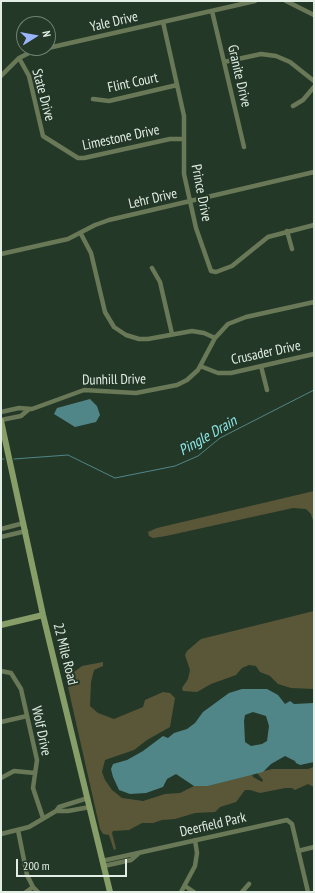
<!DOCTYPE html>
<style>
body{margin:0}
#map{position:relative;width:315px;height:893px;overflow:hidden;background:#243828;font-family:"PT Sans Narrow",sans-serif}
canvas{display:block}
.frame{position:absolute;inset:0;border:2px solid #e2eee4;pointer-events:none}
.north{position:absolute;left:16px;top:16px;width:40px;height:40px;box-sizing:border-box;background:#243828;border:1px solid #708173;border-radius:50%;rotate:79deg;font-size:11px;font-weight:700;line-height:16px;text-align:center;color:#e2eee4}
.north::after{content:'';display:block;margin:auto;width:14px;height:18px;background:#9bb5fd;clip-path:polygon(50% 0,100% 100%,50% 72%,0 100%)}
.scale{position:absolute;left:16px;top:859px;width:111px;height:18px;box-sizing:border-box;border:2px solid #e2eee4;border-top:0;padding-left:5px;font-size:12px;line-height:14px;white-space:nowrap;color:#e2eee4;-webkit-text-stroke:3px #243828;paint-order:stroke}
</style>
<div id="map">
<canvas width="315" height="893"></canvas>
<div class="frame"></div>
<div class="north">N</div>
<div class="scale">200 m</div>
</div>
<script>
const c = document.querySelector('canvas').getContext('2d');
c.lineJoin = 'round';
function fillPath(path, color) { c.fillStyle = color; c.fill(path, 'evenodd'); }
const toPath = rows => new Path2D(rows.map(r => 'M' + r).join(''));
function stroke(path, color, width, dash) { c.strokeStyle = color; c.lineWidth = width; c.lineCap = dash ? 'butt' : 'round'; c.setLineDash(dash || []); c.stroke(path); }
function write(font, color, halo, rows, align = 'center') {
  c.font = font + ' "PT Sans Narrow",sans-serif'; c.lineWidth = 4; c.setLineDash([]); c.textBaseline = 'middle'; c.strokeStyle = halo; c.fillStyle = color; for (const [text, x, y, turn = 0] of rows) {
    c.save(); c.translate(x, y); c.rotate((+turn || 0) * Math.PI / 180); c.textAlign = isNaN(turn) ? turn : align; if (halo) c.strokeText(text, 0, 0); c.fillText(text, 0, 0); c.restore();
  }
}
fillPath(toPath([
 [314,491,314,524,311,514,306,509,293,508,166,536,153,538,149,536,148,532,157,528],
 [314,611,314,689,291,688,278,684,270,676,260,672,256,666,249,665,242,668,236,675,211,684,197,692,183,691,182,688,188,679,190,670,185,655,187,651,201,639],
 [103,662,103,666,94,670,91,682,90,706,98,713,114,719,143,707,145,700,163,692,170,693,175,698,170,727,147,740,134,750,105,760,102,772,105,780,112,790,122,798,143,801,165,794,180,793,194,786,208,786,252,774,253,777,262,782,263,780,257,773,272,769,308,769,314,767,314,787,308,784,295,790,292,788,285,788,260,793,250,790,245,790,236,802,220,807,215,812,195,813,175,819,162,820,153,823,142,823,129,830,113,831,112,833,116,849,114,850,109,835,103,834,100,829,66,678,82,666]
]), '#5a5738');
fillPath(toPath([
 [90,399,97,406,100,415,96,422,75,427,54,414,57,408],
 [242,689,267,689,278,695,285,704,290,701,294,704,314,703,314,762,300,765,296,763,295,761,285,756,271,764,263,772,208,786,194,786,176,774,167,779,163,787,146,793,130,794,119,790,113,777,111,769,113,764,127,760,143,751,163,736,168,738,174,733,187,729,195,723,203,712,229,693],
 [253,712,266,716,269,726,267,741,262,744,251,746,245,742,244,721,245,715]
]), '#518688');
stroke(toPath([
 [1,459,4,459],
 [14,459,68,455,115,478,175,466,198,456,220,438,314,390]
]), '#518688', 1);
stroke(toPath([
 [286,1,314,15],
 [212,11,244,147],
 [163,22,184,116,184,174,196,228,211,271,216,272,232,266,268,237,314,225],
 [48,48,255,1],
 [19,58,29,76,43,136,78,158,84,158,170,139,184,139],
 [224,62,261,54,276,56,290,62,314,81],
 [1,76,19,58,31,52,46,48],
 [93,99,109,101,177,85],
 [293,106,303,100,314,87],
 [287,231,292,249],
 [81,234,91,253,105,312,114,327,126,335,139,339,148,339,192,331,204,333,215,338],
 [1,254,68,239,95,225,109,220,314,172],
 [152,268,160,282,172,334],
 [200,366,218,373,231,373,314,354],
 [261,366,267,390],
 [1,412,19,408,32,409,84,390,136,393,177,385,187,380,198,370,215,338,228,324,246,317,314,302],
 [1,420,21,416,28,410],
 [1,529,24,523],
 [1,537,26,531],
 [1,671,11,673,21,689,37,760,33,788,43,818],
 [1,722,27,716],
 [1,778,14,771,35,773],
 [56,811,68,811,90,807],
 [18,830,27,875,33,887,38,892],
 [1,834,29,827,56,811,59,807,88,798],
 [298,851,314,847],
 [102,861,287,820,292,824,308,892],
 [104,866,131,860,138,854],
 [185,886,194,892],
 [26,892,33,887],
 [181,892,195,866,197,853,195,840],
 [242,892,249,884]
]), '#697856', 4.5);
stroke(toPath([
 [1,421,43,615,110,892],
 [1,625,43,615]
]), '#889e68', 6);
write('14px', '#e2eee4', '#243828', [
 ["Yale Drive",114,22,-13],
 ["Granite Drive",239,76,77],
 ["Flint Court",133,83,-12],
 ["State Drive",43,95,75],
 ["Limestone Drive",121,138,-12],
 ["Prince Drive",201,193,79],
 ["Lehr Drive",153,199,-13],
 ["Crusader Drive",266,353,-12],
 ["Dunhill Drive",114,380,-1],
 ["22 Mile Road",65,654,76],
 ["Wolf Drive",41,731,78],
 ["Deerfield Park",213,825,-13]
]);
write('italic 15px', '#8ce7e9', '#243828', [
 ["Pingle Drain",208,436,-30]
]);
</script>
